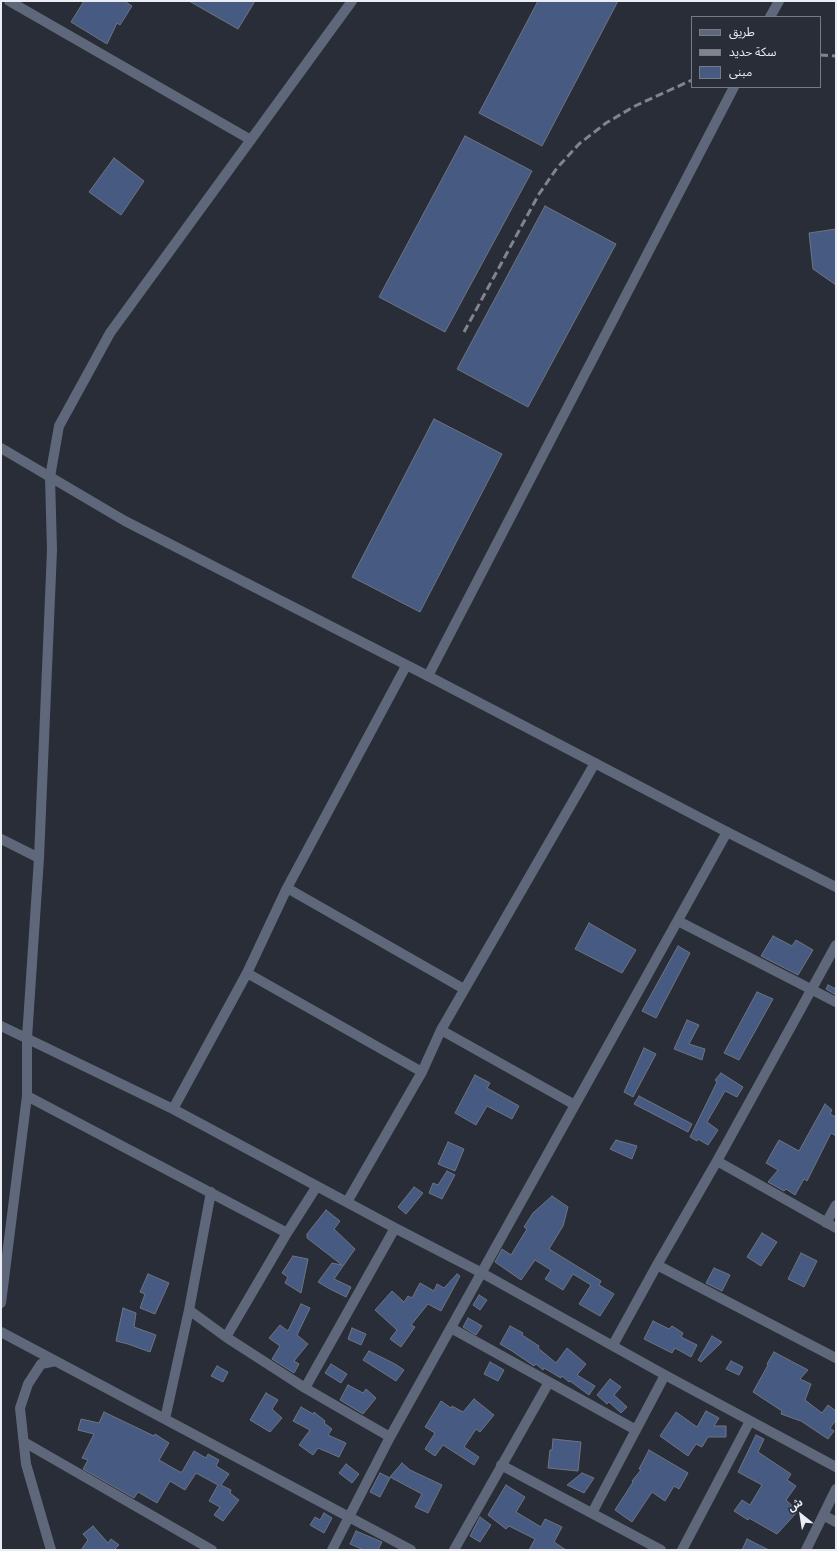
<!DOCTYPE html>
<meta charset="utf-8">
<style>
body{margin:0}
#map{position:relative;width:837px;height:1551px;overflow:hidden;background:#292d37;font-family:Cabin,"Noto Sans Arabic",sans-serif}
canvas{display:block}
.frame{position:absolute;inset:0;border:2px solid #eaedf4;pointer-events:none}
.legend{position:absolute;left:691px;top:16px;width:130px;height:72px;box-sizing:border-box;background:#292d37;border:1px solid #767a83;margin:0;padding:5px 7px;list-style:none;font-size:12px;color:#eaedf4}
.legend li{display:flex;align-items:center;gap:8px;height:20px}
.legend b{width:20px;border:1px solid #767a83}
.north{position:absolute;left:781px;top:1495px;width:40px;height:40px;-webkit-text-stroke:3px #292d37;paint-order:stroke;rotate:330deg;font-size:11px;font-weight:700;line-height:16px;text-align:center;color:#eaedf4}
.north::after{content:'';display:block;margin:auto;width:14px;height:18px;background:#eaedf4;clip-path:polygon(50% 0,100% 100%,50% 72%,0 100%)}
</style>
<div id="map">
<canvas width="837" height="1551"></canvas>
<div class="frame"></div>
<ul class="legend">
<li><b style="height:5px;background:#5f687a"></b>طريق</li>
<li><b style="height:5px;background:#80848d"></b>سكة حديد</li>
<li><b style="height:11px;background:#475a82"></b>مبنى</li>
</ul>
<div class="north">ش</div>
</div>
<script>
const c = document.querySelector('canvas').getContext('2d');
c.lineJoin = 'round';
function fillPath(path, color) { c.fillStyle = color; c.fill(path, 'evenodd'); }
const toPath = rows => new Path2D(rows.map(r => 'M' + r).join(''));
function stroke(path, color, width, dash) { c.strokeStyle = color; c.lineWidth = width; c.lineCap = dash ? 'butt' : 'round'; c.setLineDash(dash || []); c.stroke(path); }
const building = toPath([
 [84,1,124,1,132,6,120,25,117,23,107,44,71,22,84,1],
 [189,1,255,1,238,29,189,1],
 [538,1,618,1,542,146,479,113,538,1],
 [465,136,532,171,445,332,379,297,465,136],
 [114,158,144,181,121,215,89,192,114,158],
 [545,206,616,244,528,407,457,369,545,206],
 [836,229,836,285,813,269,809,233,836,229],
 [434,419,502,454,420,612,352,577,434,419],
 [589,923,636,950,622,973,575,949,589,923],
 [773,936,792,946,796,940,813,950,798,975,761,956,773,936],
 [678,946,690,953,656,1018,642,1011,678,946],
 [828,985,836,989,836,995,826,989,828,985],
 [757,992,773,999,739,1060,724,1053,757,992],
 [687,1020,699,1025,689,1044,705,1049,702,1060,674,1049,687,1020],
 [644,1048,656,1054,633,1097,624,1092,644,1048],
 [721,1073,743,1087,737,1097,725,1091,707,1122,718,1130,708,1145,698,1139,697,1141,690,1137,717,1082,715,1080,721,1073],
 [475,1075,490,1083,487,1088,519,1106,512,1119,487,1106,476,1125,455,1113,475,1075],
 [639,1096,692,1124,688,1132,634,1104,639,1096],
 [825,1104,832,1110,830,1114,836,1117,836,1136,831,1133,807,1181,804,1179,795,1195,786,1189,784,1191,768,1182,778,1170,766,1163,779,1140,799,1151,825,1104],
 [616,1140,637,1146,632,1159,610,1149,616,1140],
 [448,1142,464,1149,455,1171,438,1164,448,1142],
 [447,1171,455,1175,442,1199,429,1193,433,1183,438,1185,447,1171],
 [414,1187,423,1193,406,1214,398,1207,414,1187],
 [552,1196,568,1207,563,1226,549,1249,601,1281,599,1285,614,1294,600,1316,579,1304,591,1285,573,1274,563,1290,545,1279,551,1270,535,1260,521,1280,495,1262,502,1249,511,1255,527,1229,524,1227,533,1213,552,1196],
 [326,1210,340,1221,334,1229,355,1249,334,1279,351,1287,346,1297,328,1288,318,1282,332,1263,342,1265,307,1238,307,1234,326,1210],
 [762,1233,777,1242,761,1266,747,1257,762,1233],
 [801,1253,817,1261,804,1287,788,1279,801,1253],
 [293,1256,308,1259,301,1293,285,1283,288,1277,282,1273,293,1256],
 [714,1268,730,1275,722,1291,706,1283,714,1268],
 [148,1274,169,1283,155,1314,140,1308,145,1294,140,1292,148,1274],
 [457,1274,460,1276,441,1311,428,1304,411,1325,415,1327,401,1347,390,1339,397,1330,375,1310,392,1291,404,1302,408,1296,412,1298,420,1283,434,1291,437,1284,444,1288,457,1274],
 [479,1295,487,1300,480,1310,473,1305,479,1295],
 [301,1304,310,1308,297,1335,308,1344,294,1361,299,1364,294,1373,272,1359,280,1346,269,1338,280,1325,288,1331,301,1304],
 [123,1308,136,1313,134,1327,156,1335,150,1352,128,1344,116,1341,123,1308],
 [468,1318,482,1326,476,1335,463,1327,468,1318],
 [653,1321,669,1329,672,1326,683,1333,681,1337,697,1345,691,1357,675,1348,672,1353,644,1339,653,1321],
 [510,1326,523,1333,522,1335,539,1346,538,1348,556,1363,567,1348,586,1364,577,1375,595,1386,589,1395,570,1381,569,1382,562,1376,561,1378,544,1368,543,1370,536,1364,534,1366,512,1351,500,1344,510,1326],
 [352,1328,366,1334,361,1345,348,1339,352,1328],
 [712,1336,722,1342,701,1362,698,1360,712,1336],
 [369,1351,395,1364,404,1370,396,1381,363,1360,369,1351],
 [774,1352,808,1370,800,1379,811,1384,805,1400,822,1413,828,1405,836,1411,836,1420,830,1428,834,1431,828,1439,801,1421,781,1414,782,1411,753,1392,768,1365,767,1364,774,1352],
 [731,1361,743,1367,739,1375,726,1369,731,1361],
 [490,1362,504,1370,498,1381,484,1374,490,1362],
 [331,1364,347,1374,341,1383,325,1373,331,1364],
 [217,1366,228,1372,223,1382,211,1376,217,1366],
 [610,1379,621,1387,614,1395,627,1407,621,1413,609,1402,607,1404,597,1395,610,1379],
 [348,1385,363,1393,366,1389,376,1398,363,1414,340,1400,348,1385],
 [266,1393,278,1400,272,1409,282,1418,270,1432,250,1420,266,1393],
 [474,1399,494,1415,480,1432,476,1429,464,1447,479,1457,474,1465,443,1445,435,1456,425,1449,435,1433,425,1427,441,1401,451,1408,452,1406,463,1412,474,1399],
 [301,1407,313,1414,314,1412,325,1421,324,1423,332,1429,328,1435,346,1443,339,1457,318,1448,313,1455,299,1445,310,1430,293,1421,301,1407],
 [706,1411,719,1418,714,1426,726,1426,726,1437,708,1437,702,1447,696,1444,688,1456,660,1436,676,1412,697,1427,706,1411],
 [104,1412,154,1436,155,1434,169,1443,159,1460,180,1472,182,1472,194,1451,206,1458,208,1454,219,1460,216,1466,229,1474,221,1485,231,1490,230,1493,239,1500,223,1521,214,1515,220,1507,209,1501,218,1485,196,1473,185,1490,170,1481,157,1503,138,1492,134,1498,83,1469,88,1460,82,1458,94,1434,78,1430,81,1419,99,1423,104,1412],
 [756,1435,764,1439,758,1452,791,1474,787,1480,796,1486,786,1500,798,1511,777,1534,749,1518,748,1520,734,1511,742,1500,750,1505,762,1485,738,1472,756,1435],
 [553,1439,581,1442,578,1471,548,1468,550,1450,552,1450,553,1439],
 [649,1450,688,1473,679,1489,674,1486,665,1501,652,1492,632,1522,615,1510,633,1482,632,1481,641,1470,639,1469,649,1450],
 [402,1463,410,1470,442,1485,428,1513,415,1507,422,1494,390,1477,402,1463],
 [346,1464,359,1474,352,1483,339,1473,346,1464],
 [380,1473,390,1478,380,1497,370,1492,380,1473],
 [582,1473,594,1478,584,1493,567,1485,582,1473],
 [506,1485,525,1497,516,1512,541,1527,545,1519,562,1527,554,1542,566,1550,529,1550,535,1539,509,1526,506,1529,488,1515,506,1485],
 [324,1513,332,1518,324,1533,310,1525,315,1517,320,1520,324,1513],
 [480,1517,491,1525,480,1542,470,1536,480,1517],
 [93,1526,108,1543,111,1539,119,1545,114,1550,81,1550,88,1540,83,1534,93,1526],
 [356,1531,382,1542,378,1550,364,1550,350,1544,356,1531],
 [747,1539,769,1550,742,1550,747,1539]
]);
fillPath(building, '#475a82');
stroke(building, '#6e747f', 1);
stroke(toPath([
 [9,1,251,140],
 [770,17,779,1],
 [428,676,734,87],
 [1,839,39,858],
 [287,888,464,989],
 [678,921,836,1002],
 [247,973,422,1072],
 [1,1026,173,1109,395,1228,482,1273,665,1375,836,1467],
 [441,1030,575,1105],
 [27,1096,287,1233],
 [173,1109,247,973,287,888,406,666],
 [717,1161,836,1228],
 [347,1202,422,1072,441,1030,595,763],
 [826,1223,836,1205],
 [657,1265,836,1358],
 [1,1303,27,1096,27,1038,39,858,52,550,50,477,59,426,110,333,352,1],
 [189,1310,226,1337,305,1388,390,1437],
 [451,1328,636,1430],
 [1,1332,411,1550],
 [226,1337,287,1233,317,1186],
 [613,1345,657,1265,717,1161,836,945],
 [305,1388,395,1228],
 [165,1419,189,1310,211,1192],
 [24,1442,212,1550],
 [501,1465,661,1550],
 [592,1513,665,1375],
 [823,1515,836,1522],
 [51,1550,26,1464,20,1408,28,1384,41,1364,56,1361],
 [332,1550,390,1437,727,832],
 [454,1550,549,1382],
 [682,1550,750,1421],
 [806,1550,836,1489]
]), '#5f687a', 10);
stroke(toPath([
 [1,448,125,521,428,676,727,832,836,887]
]), '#5f687a', 10);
stroke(toPath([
 [820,55,836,56],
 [464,332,539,194,557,168,579,144,606,123,635,106,692,80]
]), '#80848d', 3, [8, 4]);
</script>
